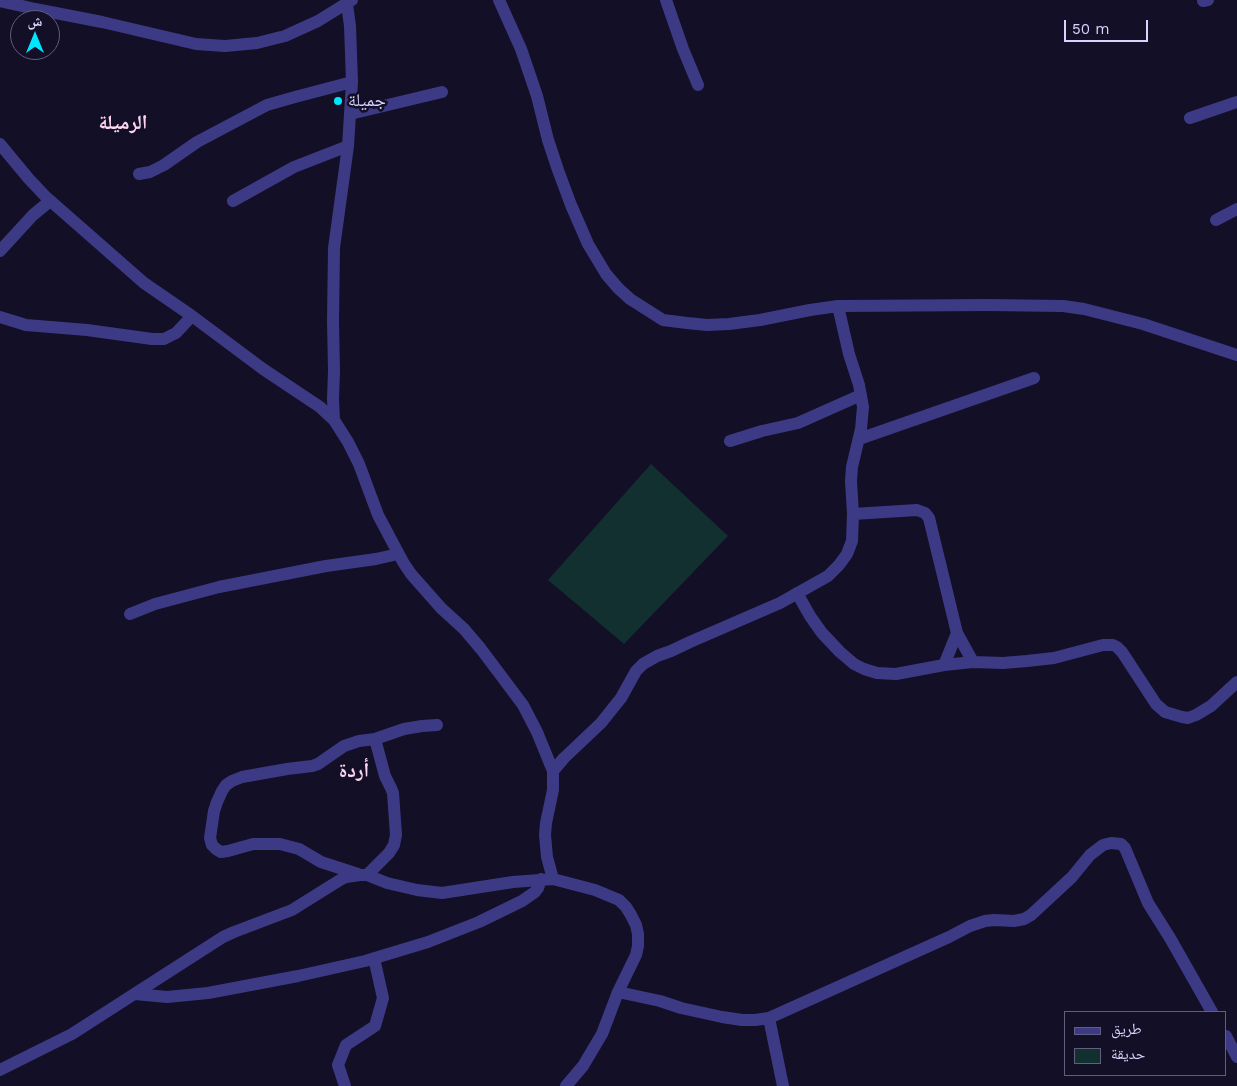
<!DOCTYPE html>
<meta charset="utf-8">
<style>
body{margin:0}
#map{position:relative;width:1237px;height:1086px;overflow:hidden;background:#130f26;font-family:"Work Sans","Noto Naskh Arabic",sans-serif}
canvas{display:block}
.legend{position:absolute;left:1064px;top:1011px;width:162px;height:65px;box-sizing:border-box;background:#130f26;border:1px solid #625e7d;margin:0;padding:6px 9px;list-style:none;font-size:15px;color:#d9d4ff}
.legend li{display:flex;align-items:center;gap:10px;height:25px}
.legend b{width:25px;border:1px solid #625e7d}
.north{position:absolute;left:10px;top:10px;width:50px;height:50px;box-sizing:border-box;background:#130f26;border:1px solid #625e7d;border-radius:50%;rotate:0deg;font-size:14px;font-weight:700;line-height:20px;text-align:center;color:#d9d4ff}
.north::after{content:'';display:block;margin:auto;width:18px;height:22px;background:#00e5ff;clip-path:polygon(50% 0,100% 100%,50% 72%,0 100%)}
.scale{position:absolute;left:1064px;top:20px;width:84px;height:22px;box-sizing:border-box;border:2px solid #d9d4ff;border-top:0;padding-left:6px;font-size:15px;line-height:18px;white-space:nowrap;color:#d9d4ff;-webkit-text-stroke:4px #130f26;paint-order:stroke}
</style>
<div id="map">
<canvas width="1237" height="1086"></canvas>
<ul class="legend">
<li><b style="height:6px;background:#3d3a85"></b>طريق</li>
<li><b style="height:14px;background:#12302f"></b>حديقة</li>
</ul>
<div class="north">ش</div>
<div class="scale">50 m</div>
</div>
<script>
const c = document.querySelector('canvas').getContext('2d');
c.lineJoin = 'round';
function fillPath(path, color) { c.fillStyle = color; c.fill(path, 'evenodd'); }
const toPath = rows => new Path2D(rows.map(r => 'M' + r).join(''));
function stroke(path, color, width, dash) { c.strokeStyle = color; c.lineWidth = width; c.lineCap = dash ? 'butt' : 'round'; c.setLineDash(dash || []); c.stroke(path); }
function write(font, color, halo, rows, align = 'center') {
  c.font = font + ' "Work Sans","Noto Naskh Arabic",sans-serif'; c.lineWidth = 5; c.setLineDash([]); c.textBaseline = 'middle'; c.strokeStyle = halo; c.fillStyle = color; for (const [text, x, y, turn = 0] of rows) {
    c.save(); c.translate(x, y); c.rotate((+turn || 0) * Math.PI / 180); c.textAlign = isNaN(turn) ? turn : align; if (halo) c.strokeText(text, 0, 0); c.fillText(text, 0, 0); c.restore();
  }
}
fillPath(toPath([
 [651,464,728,536,624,644,548,580]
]), '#12302f');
stroke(toPath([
 [499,0,521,49,537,96,548,140,558,170,571,205,588,244,606,274,618,288,630,299,663,320,687,323,707,325,729,324,760,320,810,310,838,306,989,305,1063,306,1084,309,1143,324,1237,355],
 [666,0,683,49,698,85],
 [0,1,35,9,102,22,196,44,225,46,257,43,285,36,318,21,352,0],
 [1203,1,1208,0],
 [350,114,442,92],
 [1190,118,1237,102],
 [0,144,29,179,46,197,144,283,192,316,263,369,320,407,334,420,348,442,359,464,378,515,403,562,411,574,441,608,464,629,481,649,523,705,537,732,553,771,553,790,546,823,545,835,547,857,553,879,595,890,619,900,626,907,631,915,636,925,638,934,638,946,636,955,618,992,602,1034,583,1066,566,1086],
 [139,174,150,172,164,165,197,142,267,105,295,97,352,82],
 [233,201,294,167,348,146],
 [1216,220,1237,209],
 [0,251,33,215,50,201],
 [0,317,26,325,87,330,152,339,164,339,176,333,192,316],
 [334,420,333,399,334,371,333,321,334,248,348,146,352,82,350,26,347,4],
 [859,439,1034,378],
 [730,441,762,431,798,423,861,395],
 [853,514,917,510,925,513,929,518,957,633,973,662],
 [797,593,810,616,822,633,840,652,854,664,864,669,877,673,896,674,944,665,973,662,1003,663,1027,661,1054,658,1103,645,1113,645,1117,647,1122,652,1156,704,1165,712,1182,717,1188,718,1196,715,1211,706,1237,682],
 [130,614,155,604,219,587,326,566,376,559,398,554],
 [944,665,957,633],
 [553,771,564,758,601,723,621,698,636,671,643,664,657,656,671,651,690,642,780,603,828,576,839,565,847,554,852,541,853,514,851,481,852,467,861,429,863,407,859,385,849,354,838,306],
 [358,874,321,862,299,849,280,844,253,844,228,851,221,852,216,849,212,845,210,838,214,811,217,802,222,791,226,785,232,781,242,777,287,769,312,766,318,764,344,746,359,741,375,739,404,729,422,726,437,725],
 [367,875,389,853,394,845,396,835,393,793,391,788,385,776,375,739],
 [618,992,660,1001,681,1008,722,1017,742,1020,755,1020,769,1018,949,937,970,926,985,921,994,920,1014,921,1024,919,1031,915,1072,877,1090,855,1103,845,1111,843,1121,844,1125,848,1148,903,1170,938,1212,1012],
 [135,994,167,997,208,993,298,976,365,961,428,942,479,922,522,901,535,892,538,888,541,879],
 [769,1018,783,1086],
 [1226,1036,1237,1057],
 [0,1070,72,1034,223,937,234,932,292,910,340,880,346,877,360,875,367,875,387,883,417,890,442,893,513,882,553,879],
 [345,1086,338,1065,346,1045,375,1026,383,998,374,958]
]), '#3d3a85', 12);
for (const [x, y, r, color] of [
 [338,101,5,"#00e5ff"]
]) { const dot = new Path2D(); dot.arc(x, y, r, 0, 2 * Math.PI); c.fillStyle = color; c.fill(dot); stroke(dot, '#130f26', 2); }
write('18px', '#d9d4ff', '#130f26', [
 ["جميلة",348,101]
], 'left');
write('bold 20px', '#ffd6f0', '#130f26', [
 ["الرميلة",123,123],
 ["أردة",354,771]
]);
</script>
